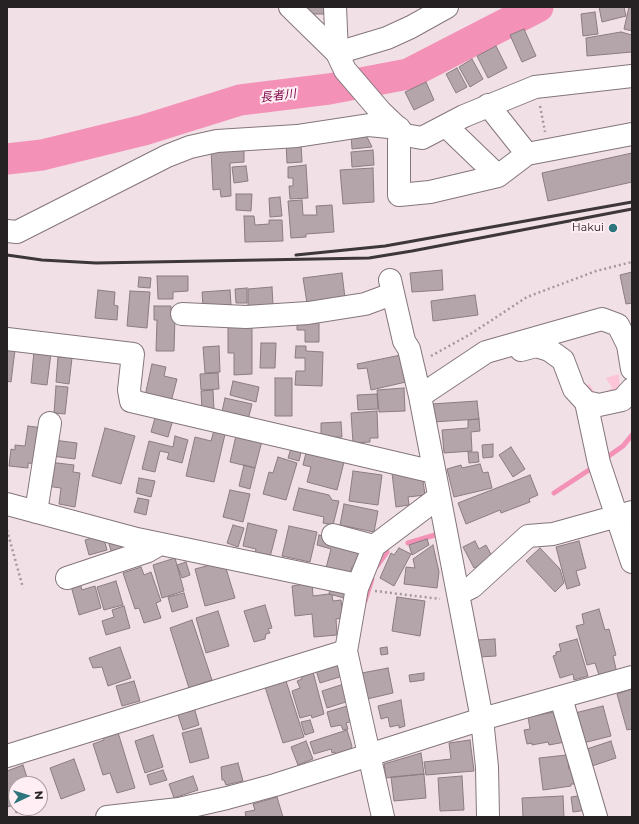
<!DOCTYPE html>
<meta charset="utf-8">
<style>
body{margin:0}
#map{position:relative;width:639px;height:824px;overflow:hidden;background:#f1e1e6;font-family:Montserrat,sans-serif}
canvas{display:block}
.frame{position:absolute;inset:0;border:8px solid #262122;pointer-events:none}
.north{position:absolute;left:8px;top:776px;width:40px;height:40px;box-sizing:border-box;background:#ffeef3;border:1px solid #a89c9f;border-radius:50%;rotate:86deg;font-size:11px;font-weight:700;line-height:16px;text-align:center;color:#262122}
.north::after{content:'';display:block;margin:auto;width:14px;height:18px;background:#2c757d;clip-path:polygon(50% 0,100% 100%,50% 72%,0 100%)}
</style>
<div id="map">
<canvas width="639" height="824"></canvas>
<div class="frame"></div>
<div class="north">N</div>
</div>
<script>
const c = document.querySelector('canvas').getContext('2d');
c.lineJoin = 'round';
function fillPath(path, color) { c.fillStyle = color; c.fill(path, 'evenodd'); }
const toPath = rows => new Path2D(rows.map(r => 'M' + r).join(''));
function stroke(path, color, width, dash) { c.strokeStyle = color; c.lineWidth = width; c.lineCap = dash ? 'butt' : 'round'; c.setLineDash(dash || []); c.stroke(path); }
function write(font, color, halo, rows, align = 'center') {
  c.font = font + ' Montserrat,"Noto Sans JP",sans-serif'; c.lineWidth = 4; c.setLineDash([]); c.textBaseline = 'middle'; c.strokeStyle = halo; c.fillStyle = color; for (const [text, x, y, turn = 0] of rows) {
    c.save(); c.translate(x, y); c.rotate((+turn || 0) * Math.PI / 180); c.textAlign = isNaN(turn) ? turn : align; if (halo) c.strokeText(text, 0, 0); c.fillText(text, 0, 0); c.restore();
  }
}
fillPath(toPath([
 [619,374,620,391,599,402,581,387,590,384,595,394,605,393,612,388,606,378]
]), '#fdc5d8');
stroke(toPath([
 [603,460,623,446,632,435],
 [554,493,595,466],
 [408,543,435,535],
 [377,566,387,552],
 [365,601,372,579]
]), '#f491b7', 5);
stroke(toPath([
 [7,159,42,155,144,130,240,100,329,89,408,74,538,7]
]), '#f491b7', 31);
const building = toPath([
 [308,7,328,7,327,14,308,14,308,7],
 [599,7,624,7,626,16,602,22,599,7],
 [629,7,632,7,632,31,624,29,629,7],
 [595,12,598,34,583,36,581,14,595,12],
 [524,29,536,56,522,62,510,35,524,29],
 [621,32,632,35,632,52,587,56,586,38,621,32],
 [496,46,507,68,488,78,477,56,496,46],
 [472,59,483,79,470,87,459,67,472,59],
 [457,68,467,87,456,93,446,74,457,68],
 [426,82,434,100,414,110,405,92,426,82],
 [351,134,366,135,372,147,352,149,351,134],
 [301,142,302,162,287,163,286,143,301,142],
 [244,149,244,162,230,163,231,196,221,197,220,189,213,190,211,150,244,149],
 [373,150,374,165,352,167,351,152,373,150],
 [632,153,632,182,548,201,542,173,632,153],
 [306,165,308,198,290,199,289,186,293,186,293,178,288,178,288,167,306,165],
 [246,166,248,181,234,183,232,167,246,166],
 [373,168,374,202,343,204,340,170,373,168],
 [236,194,252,194,251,211,236,210,236,194],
 [280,197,282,216,270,217,269,198,280,197],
 [302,200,303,215,317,215,316,206,332,205,334,232,306,234,306,237,291,238,288,201,302,200],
 [244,216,254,216,255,225,269,224,269,220,282,220,283,241,245,242,244,216],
 [442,270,443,290,412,292,410,273,442,270],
 [632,272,632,303,626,304,620,275,632,272],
 [342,273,345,298,307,303,303,278,342,273],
 [157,276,188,276,188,291,173,292,173,299,158,299,157,276],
 [139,277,151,278,150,288,138,287,139,277],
 [272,287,273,305,248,306,248,289,272,287],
 [247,288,247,303,236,303,235,289,247,288],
 [98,290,115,292,114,305,118,306,117,320,95,318,98,290],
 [230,290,231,305,203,306,202,292,230,290],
 [130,291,150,292,147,328,127,326,130,291],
 [475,295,478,315,433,321,431,301,475,295],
 [154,306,171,306,171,317,175,317,174,351,156,351,157,320,154,320,154,306],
 [319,318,319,342,305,342,305,330,297,330,297,319,319,318],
 [228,325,252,325,252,374,234,375,234,353,228,353,228,325],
 [261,343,276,343,275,368,260,368,261,343],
 [219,346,220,372,205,373,203,347,219,346],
 [296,346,306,346,306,351,323,352,322,386,295,385,296,371,305,371,305,358,295,358,296,346],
 [7,349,15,350,11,382,7,381,7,349],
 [34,351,51,353,47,385,31,383,34,351],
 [401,355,406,382,371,390,367,368,358,369,357,364,401,355],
 [58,357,72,358,69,384,56,382,58,357],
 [152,364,166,367,164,376,177,379,171,402,145,396,152,364],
 [218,373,219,389,201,390,200,374,218,373],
 [275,378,292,378,292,416,275,416,275,378],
 [233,381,259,387,256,402,230,395,233,381],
 [56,386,68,387,65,414,54,413,56,386],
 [404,388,405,411,379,412,377,390,404,388],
 [213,390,214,409,202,410,201,391,213,390],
 [377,394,378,409,358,410,357,395,377,394],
 [225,398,252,404,248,420,221,416,225,398],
 [477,401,479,419,433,422,432,404,477,401],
 [157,411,174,416,168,437,151,432,157,411],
 [377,411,378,438,370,438,370,442,353,443,351,413,377,411],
 [479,419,480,431,471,432,472,451,444,453,442,430,468,428,468,420,479,419],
 [341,422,342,437,321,438,321,423,341,422],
 [28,426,43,428,39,464,28,463,28,468,9,466,11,449,15,450,15,445,25,446,28,426],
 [215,427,226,430,214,482,186,476,195,437,211,441,215,427],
 [105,428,135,436,121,484,92,476,105,428],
 [237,431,263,437,255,468,230,462,237,431],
 [175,436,188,440,182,463,167,459,169,453,160,451,155,472,142,469,149,441,173,447,175,436],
 [54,440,77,443,75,459,52,456,54,440],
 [493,444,493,457,483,458,482,445,493,444],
 [292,445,302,448,299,461,288,458,292,445],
 [511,447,525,469,513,477,499,455,511,447],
 [307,449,345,458,337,490,307,482,311,467,303,465,307,449],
 [468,452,478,452,479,462,469,463,468,452],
 [278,457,297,463,286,500,263,494,269,472,273,473,278,457],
 [49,462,74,465,73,472,80,473,75,507,59,504,61,488,46,486,49,462],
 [480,464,483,473,488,472,492,488,454,497,447,469,461,465,462,468,480,464],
 [244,465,255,468,250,489,239,486,244,465],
 [353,471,382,475,378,505,349,501,353,471],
 [392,473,422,474,425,495,408,497,409,505,396,507,392,473],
 [530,475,538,495,529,499,530,502,501,513,500,510,466,524,458,503,530,475],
 [139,478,155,481,151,497,136,493,139,478],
 [299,488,329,495,332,500,339,501,333,525,323,523,324,517,293,510,299,488],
 [230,490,250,494,243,522,223,517,230,490],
 [138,498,149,500,146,515,134,512,138,498],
 [344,504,378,511,374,532,340,525,344,504],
 [248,523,277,530,270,557,255,553,256,549,243,546,248,523],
 [233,525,244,528,238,547,227,543,233,525],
 [289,526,317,532,310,562,282,556,289,526],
 [103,535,107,550,89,555,85,540,103,535],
 [319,535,355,545,360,552,356,565,352,567,350,575,326,568,331,549,317,545,319,535],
 [118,537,124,554,113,557,108,541,118,537],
 [427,539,429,545,412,555,409,545,427,539],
 [475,541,479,549,486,545,493,558,474,568,463,547,475,541],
 [579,541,586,568,576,571,580,585,567,589,556,547,579,541],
 [433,545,439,572,437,588,404,584,406,567,415,568,413,559,433,545],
 [399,548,411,554,394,586,380,578,391,553,394,555,399,548],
 [540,548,560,569,564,583,555,592,526,561,540,548],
 [175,558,184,591,162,598,153,565,175,558],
 [186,562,190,575,182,578,177,565,186,562],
 [214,564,225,565,235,598,205,606,195,569,214,564],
 [141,567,144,575,151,572,161,601,156,603,161,618,144,623,139,608,135,609,123,573,141,567],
 [116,581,123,605,104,610,97,587,116,581],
 [80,583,82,590,95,586,101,608,79,615,71,586,80,583],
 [312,583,313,596,329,594,332,595,333,601,341,600,343,618,336,619,337,635,314,637,312,614,295,616,292,586,312,583],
 [331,584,347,588,344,598,329,594,331,584],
 [184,593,188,607,172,612,168,597,184,593],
 [397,597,425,601,420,636,392,631,397,597],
 [265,605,272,628,268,629,270,633,266,634,265,639,254,642,244,611,265,605],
 [124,606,130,628,106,635,102,621,114,617,112,610,124,606],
 [599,609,605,630,609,629,616,655,613,656,617,673,600,678,595,663,587,665,576,626,584,624,582,614,599,609],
 [218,611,229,646,206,653,196,618,218,611],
 [192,620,212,680,189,688,170,628,192,620],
 [495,639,496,656,479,657,478,640,495,639],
 [577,639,588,676,574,680,573,674,560,678,553,656,556,655,556,652,561,651,559,644,577,639],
 [120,647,131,678,108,686,102,667,93,668,89,658,120,647],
 [387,647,388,654,381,655,380,648,387,647],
 [341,659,346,675,320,683,315,667,341,659],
 [312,668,324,714,312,718,311,715,300,718,292,691,300,688,297,681,302,679,300,672,312,668],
 [388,668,393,693,367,699,362,673,388,668],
 [424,673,424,680,410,682,409,675,424,673],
 [134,681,140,701,122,706,116,686,134,681],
 [286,681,304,737,283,743,265,687,286,681],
 [347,683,352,700,327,708,322,691,347,683],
 [632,689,632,729,627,730,617,694,632,689],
 [401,700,405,726,399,728,399,725,390,727,388,717,381,719,378,706,401,700],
 [354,704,359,719,346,723,348,729,343,730,341,725,331,727,327,712,354,704],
 [603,706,611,736,579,744,575,713,603,706],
 [194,707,199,725,183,730,177,712,194,707],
 [559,711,565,742,549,745,548,742,532,745,532,743,527,744,524,730,530,729,528,717,559,711],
 [310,720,314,732,305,735,301,722,310,720],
 [201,728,209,758,190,763,182,733,201,728],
 [117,729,135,788,117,793,110,773,103,775,93,744,104,740,102,733,117,729],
 [347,730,352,746,350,750,335,755,335,752,332,753,331,749,314,754,310,742,347,730],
 [153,735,163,767,145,773,135,741,153,735],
 [470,740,474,771,426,775,424,762,451,759,449,743,470,740],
 [306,741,313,759,298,765,291,747,306,741],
 [611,741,616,758,592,766,587,749,611,741],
 [421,753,424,774,386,778,384,764,421,753],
 [567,755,569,769,572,768,574,784,571,784,571,786,543,790,539,758,567,755],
 [74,759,85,790,61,799,50,768,74,759],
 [238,763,243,781,226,785,224,780,222,780,221,767,238,763],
 [23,765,29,784,16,784,16,808,31,808,16,813,14,805,7,807,7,771,23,765],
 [163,770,167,780,150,785,147,775,163,770],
 [424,774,426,798,394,801,391,777,424,774],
 [193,776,198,790,174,798,169,784,193,776],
 [462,776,464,810,440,811,438,778,462,776],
 [584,795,587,810,573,812,571,797,584,795],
 [563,796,564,817,523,817,522,798,563,796],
 [277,797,283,817,246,817,245,812,255,810,253,804,277,797]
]);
fillPath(building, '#b4a5aa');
stroke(building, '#8b7c81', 1);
const minor = toPath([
 [335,7,337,53,387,38,411,27,447,7],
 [488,105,527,154,632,134],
 [446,126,498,176],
 [7,231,17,232,167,156,190,147,217,141,297,136,369,125,399,128,399,195,430,192,498,176,527,154],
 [390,280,404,341,409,349,420,396,482,719,487,767,488,817],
 [182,314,246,317,308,313,365,304,392,294],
 [7,339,133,354,129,390,131,401,434,472],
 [521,350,536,346,549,350,563,360,574,389,586,402,599,405,622,400,632,389],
 [420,396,486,352,602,319,618,325,628,345,632,369],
 [586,402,599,463,632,562],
 [7,504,137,539,358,585],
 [36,512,50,423],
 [333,535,374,546],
 [67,578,148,551,160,544],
 [458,591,466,590,472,587,528,536,553,534,632,512],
 [561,698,596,817],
 [7,756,346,651],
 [107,817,179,809,227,798,275,785,482,719,632,677],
 [383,817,346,651,357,588,374,546,439,497]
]);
const major = toPath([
 [290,7,337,53,345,70,381,112,405,135,422,138,464,116,535,87,632,76]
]);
stroke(minor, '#84767b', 24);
stroke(major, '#84767b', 24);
stroke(toPath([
 [540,106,545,132],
 [431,356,469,335,527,297,596,271,632,262],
 [7,530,23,588],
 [375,591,440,599]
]), '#a4989c', 2.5, [2, 3]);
stroke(minor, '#fff', 22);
stroke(major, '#fff', 22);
stroke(toPath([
 [7,255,42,260,96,263,369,258,412,251,632,209],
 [296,255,385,246,632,202]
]), '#3d3738', 3);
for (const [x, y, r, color] of [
 [613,228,5,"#2c757d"]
]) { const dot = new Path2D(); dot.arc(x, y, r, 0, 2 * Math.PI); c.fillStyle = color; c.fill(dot); stroke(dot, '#ffeef3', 1.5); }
write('11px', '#262122', '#ffeef3', [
 ["Hakui",604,228]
], 'right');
write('italic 12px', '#7d0246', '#ffeef3', [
 ["長者川",278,96,-7]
]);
</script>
